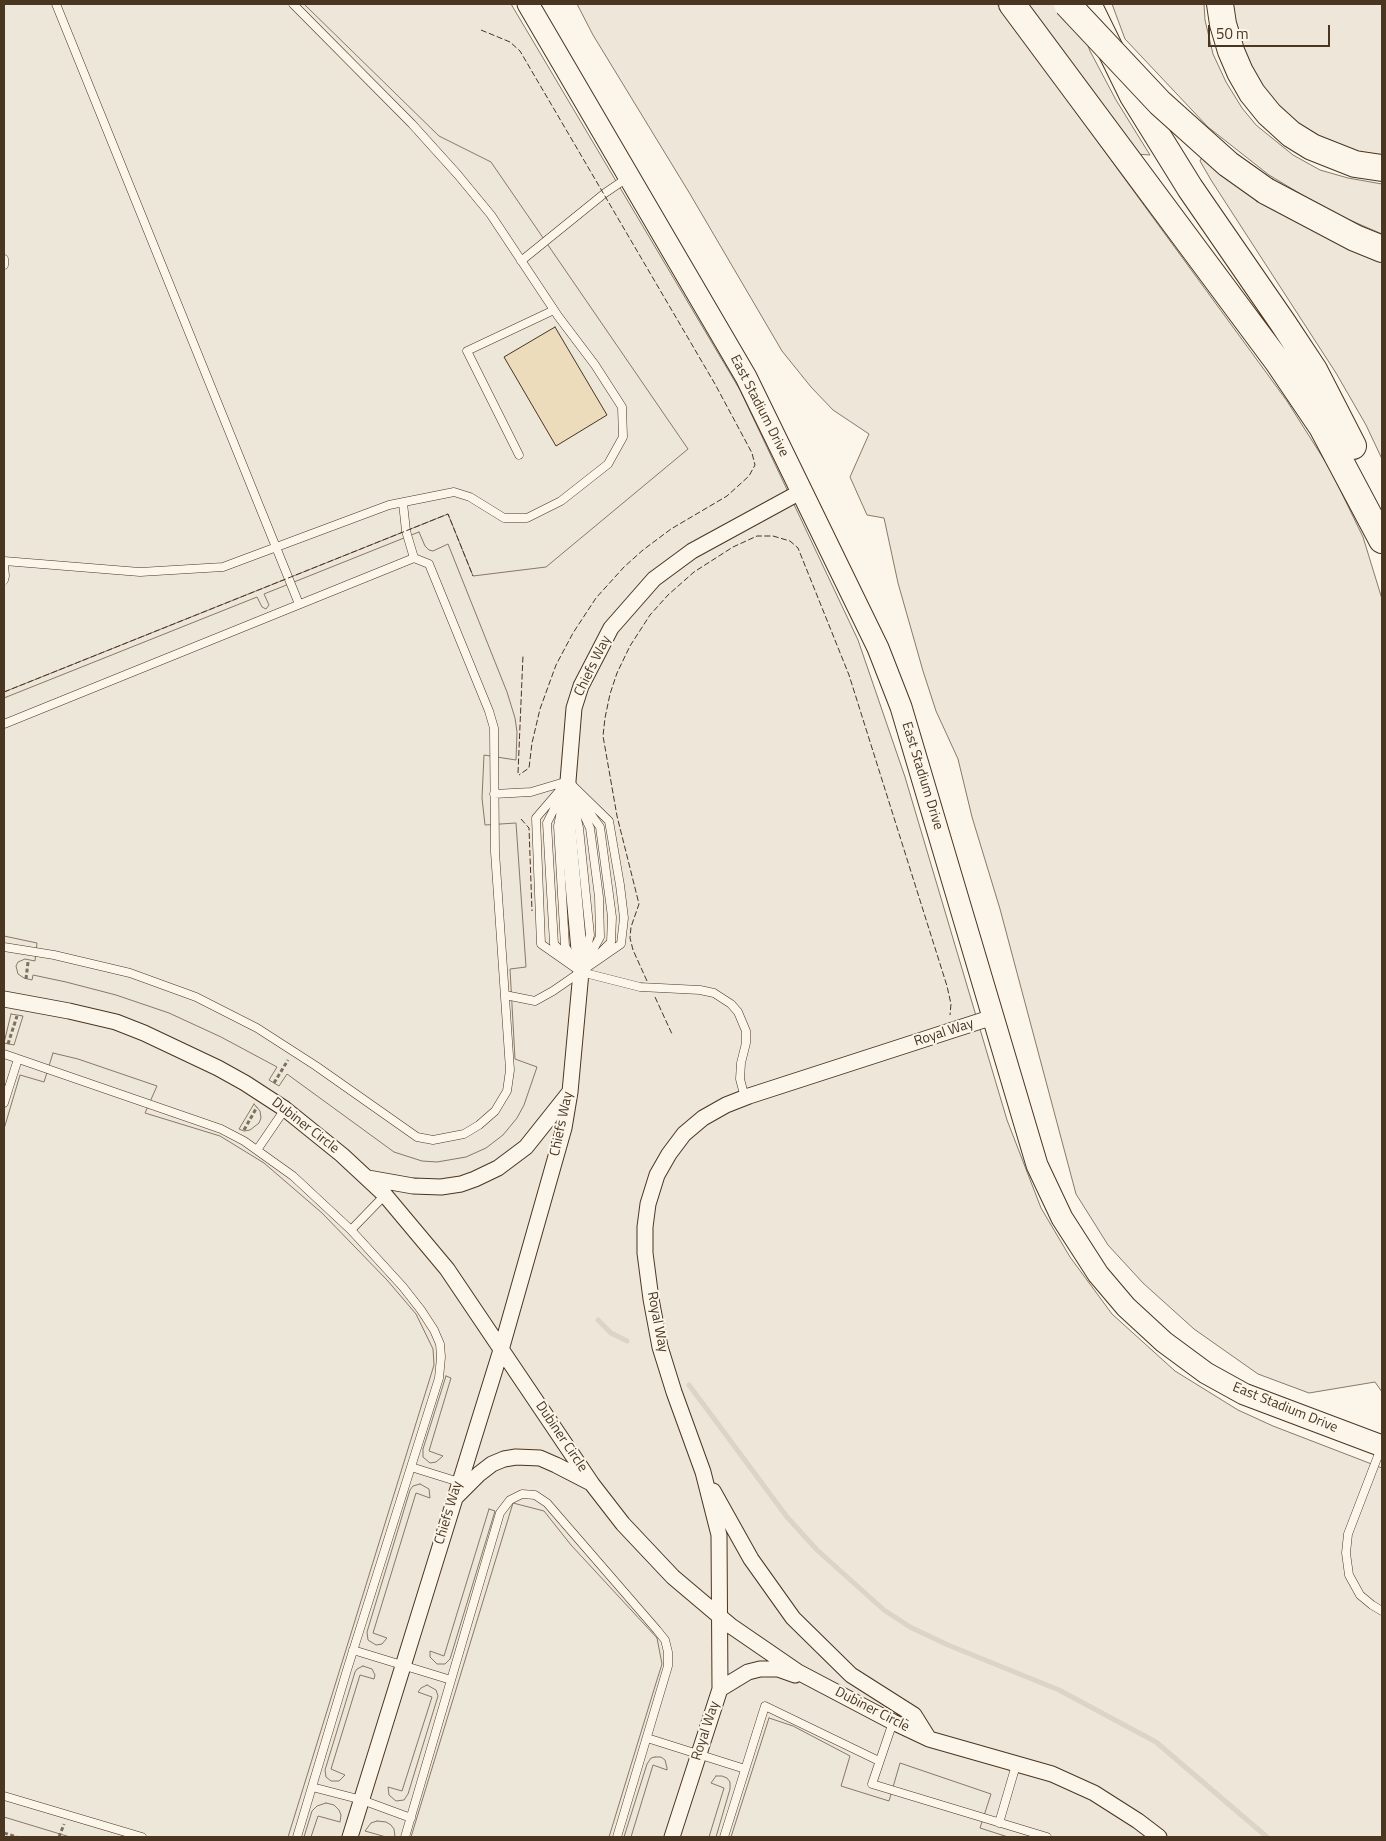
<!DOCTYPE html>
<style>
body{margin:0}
#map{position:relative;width:1386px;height:1841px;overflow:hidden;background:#fbf6e9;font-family:"Titillium Web",sans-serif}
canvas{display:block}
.frame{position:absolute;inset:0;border:5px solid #4a3520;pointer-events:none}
.scale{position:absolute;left:1208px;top:25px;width:122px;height:22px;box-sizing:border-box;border:2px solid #4a3520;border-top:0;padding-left:6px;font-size:15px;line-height:18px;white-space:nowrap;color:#4a3520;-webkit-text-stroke:4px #fbf6e9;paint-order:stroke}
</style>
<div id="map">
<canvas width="1386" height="1841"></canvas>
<div class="frame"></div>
<div class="scale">50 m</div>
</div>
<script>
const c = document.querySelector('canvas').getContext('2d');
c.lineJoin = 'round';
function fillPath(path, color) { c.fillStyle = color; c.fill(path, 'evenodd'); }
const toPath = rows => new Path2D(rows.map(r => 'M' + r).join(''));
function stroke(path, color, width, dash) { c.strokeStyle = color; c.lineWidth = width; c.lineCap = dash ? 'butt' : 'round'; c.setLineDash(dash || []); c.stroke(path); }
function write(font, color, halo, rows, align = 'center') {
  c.font = font + ' "Titillium Web",sans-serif'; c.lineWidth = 4; c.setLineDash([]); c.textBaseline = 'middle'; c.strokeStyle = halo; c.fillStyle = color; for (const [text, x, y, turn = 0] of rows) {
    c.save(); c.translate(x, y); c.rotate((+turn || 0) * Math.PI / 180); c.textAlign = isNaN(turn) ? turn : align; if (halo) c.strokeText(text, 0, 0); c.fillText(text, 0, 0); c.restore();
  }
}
const green = toPath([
 [4,4,511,4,740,390,858,640,905,777,1007,1120,1041,1208,1070,1257,1112,1314,1175,1371,1238,1410,1273,1426,1382,1468,1382,1837,4,1837,4,4],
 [577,4,997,4,1287,401,1330,469,1363,537,1382,599,1382,1392,1375,1382,1309,1393,1258,1374,1194,1329,1143,1283,1108,1245,1076,1194,1000,909,972,817,958,759,936,711,923,671,898,583,884,518,867,515,850,477,869,434,833,410,811,387,782,351,690,194,593,35,577,4],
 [1023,4,1059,4,1080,25,1090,51,1116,100,1150,155,1135,154,1023,4],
 [1112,4,1204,4,1205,20,1213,54,1226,82,1242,108,1256,125,1293,155,1320,170,1348,178,1382,184,1382,234,1345,218,1304,196,1269,175,1208,127,1125,39,1112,4],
 [1232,4,1382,4,1382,159,1318,142,1276,108,1239,45,1232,4],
 [1203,155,1382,258,1382,459,1366,425,1336,373,1211,180,1200,161,1203,155]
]);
fillPath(green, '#ede6d9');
stroke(green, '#887966', 1);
const parking = toPath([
 [4,4,304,4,439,136,491,162,688,449,546,567,473,576,448,514,4,692,4,4],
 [419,532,425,546,429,550,433,551,448,544,507,692,515,718,517,732,516,760,484,755,482,798,485,825,516,823,526,967,510,969,515,1059,537,1067,524,1105,517,1118,503,1135,486,1148,466,1157,437,1162,422,1161,394,1152,287,1074,279,1086,269,1080,277,1067,221,1037,169,1013,116,995,66,982,33,975,32,980,24,978,18,974,16,966,18,962,25,959,35,961,37,943,4,936,4,698,257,597,262,607,266,609,269,605,264,594,419,532],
 [11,1014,23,1016,14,1045,4,1043,11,1014],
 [53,1053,78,1059,157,1086,145,1113,220,1136,264,1163,322,1213,387,1280,416,1314,433,1349,434,1365,288,1837,70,1837,4,1817,4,1129,20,1075,44,1082,53,1053],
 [254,1104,260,1111,261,1118,259,1123,250,1130,244,1131,239,1129,254,1104],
 [446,1376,451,1378,429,1451,443,1456,436,1462,430,1463,423,1457,423,1449,446,1376],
 [420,1484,429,1489,430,1498,416,1493,373,1633,387,1638,382,1644,376,1645,368,1640,367,1632,410,1490,413,1486,420,1484],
 [513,1503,544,1511,571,1545,657,1638,662,1664,656,1683,609,1837,411,1837,513,1503],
 [489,1509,495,1511,450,1659,445,1664,437,1664,430,1657,430,1651,444,1656,489,1509],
 [363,1666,372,1669,375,1675,374,1679,360,1675,331,1769,345,1775,339,1781,331,1781,326,1777,325,1770,355,1672,357,1669,363,1666],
 [427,1685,436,1690,438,1696,408,1794,404,1800,396,1801,389,1795,388,1787,402,1791,432,1697,418,1692,421,1688,427,1685],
 [769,1718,793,1726,850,1756,841,1786,889,1801,900,1763,991,1794,980,1828,1008,1837,731,1837,769,1718],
 [655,1757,661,1757,665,1760,667,1768,667,1770,653,1765,631,1837,624,1837,647,1764,651,1758,655,1757],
 [716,1776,722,1776,727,1778,730,1782,730,1789,716,1837,709,1837,724,1788,711,1783,716,1776],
 [326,1803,334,1805,339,1810,341,1815,340,1822,318,1816,311,1837,304,1837,312,1811,317,1806,326,1803],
 [377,1821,386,1822,391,1825,394,1829,395,1837,386,1837,365,1831,371,1823,377,1821]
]);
fillPath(parking, '#ede7d9');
stroke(parking, '#887966', 1);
stroke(toPath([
 [598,1320,611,1333,627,1341],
 [689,1385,787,1517,817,1550,884,1610,910,1627,948,1645,1059,1690,1156,1742,1267,1837]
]), '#dcd4c6', 5);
const building = toPath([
 [555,327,607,415,556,446,504,357,555,327]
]);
fillPath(building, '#ecdcbc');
stroke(building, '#4a3520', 1);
const lane = toPath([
 [56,4,299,604],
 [4,259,4,265],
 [521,261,605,193,627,178],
 [519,455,467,351,554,310],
 [403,503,406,531,414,558],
 [4,561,140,572,223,567,389,505,454,492,470,497,504,518,527,518,561,501,608,464,623,437,622,407,595,365,558,316,491,215,458,175,412,124,293,4],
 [4,565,5,576,4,580],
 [4,724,414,558,429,564,489,711,494,728,495,852,510,1070,507,1091,495,1111,479,1125,464,1134,433,1140,417,1137,316,1066,257,1028,196,997,130,973,54,955,4,947],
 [566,783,536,818,541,944,581,972,640,987,700,990,714,993,731,1004,738,1012,746,1031,746,1043,741,1063,740,1079,745,1098],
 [562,793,547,823,554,944,569,959],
 [494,794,531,792,568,781],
 [578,796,600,827,612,917,611,942,595,958],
 [578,802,590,828,599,897,600,937,583,968],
 [562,806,558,826,565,946,573,959],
 [574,806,579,828,590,935,584,958],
 [505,995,535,1001,553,991,621,944,624,918,620,885,609,821,569,782],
 [4,1054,198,1121,221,1129,244,1141,293,1176,351,1230,403,1287,421,1310,434,1330,440,1344,441,1357,439,1378,347,1670,297,1837],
 [4,1103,18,1059],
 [257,1150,285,1109],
 [351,1230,385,1195],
 [1381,1448,1348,1534,1346,1553,1349,1575,1360,1595,1372,1605,1382,1611],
 [411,1467,459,1482],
 [353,1650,451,1680],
 [893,1722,872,1784,1047,1837],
 [647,1738,745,1769],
 [312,1787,362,1800,411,1818],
 [4,1796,142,1837],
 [999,1823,1016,1765],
 [405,1837,500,1513,510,1500,522,1494,535,1495,547,1503,657,1630,665,1640,668,1652,668,1666,617,1837],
 [724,1837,765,1706,879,1761]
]);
const street = toPath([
 [4,999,69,1011,116,1022,144,1033,218,1068,245,1083,285,1109,342,1155,385,1195,447,1269,592,1484,623,1524,673,1577,731,1626,798,1672,893,1722,929,1739,1052,1774,1094,1793,1138,1821,1159,1837],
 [368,1178,413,1186,441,1187,461,1184,475,1179,498,1168,526,1147,569,1093],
 [713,1491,751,1559,793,1618,851,1675,914,1715,929,1739],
 [456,1497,479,1474,492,1464,504,1459,516,1457,540,1458,556,1465,589,1482],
 [720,1689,748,1672,760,1669,778,1669,795,1675],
 [350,1837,501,1350,564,1128,570,1092,581,972,568,829,568,781,574,708,581,686,611,628,654,579,692,551,802,491],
 [672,1837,720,1689,719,1535,703,1472,674,1392,660,1347,651,1299,645,1253,645,1227,648,1204,657,1175,669,1154,684,1134,703,1118,726,1105,749,1096,993,1017]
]);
const secondary = toPath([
 [528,4,746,377,878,648,901,707,1037,1165,1062,1218,1098,1274,1126,1307,1164,1342,1206,1373,1244,1394,1382,1446]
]);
const highway = toPath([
 [1012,4,1278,362,1322,427,1382,540],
 [1088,4,1133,96,1190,188,1283,323,1314,370,1353,446],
 [1220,4,1223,24,1231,51,1240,72,1252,93,1269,114,1291,134,1312,147,1355,164,1382,168],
 [1266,191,1355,238,1382,249]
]);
stroke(lane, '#4a3520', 9);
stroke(street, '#4a3520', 17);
stroke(secondary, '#4a3520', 23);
stroke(highway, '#4a3520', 28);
stroke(toPath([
 [26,979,28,962],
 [8,1044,17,1016],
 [274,1083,288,1060],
 [244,1130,257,1107],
 [4,1833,17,1837],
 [59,1837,64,1824]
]), '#7f6f5c', 3, [4, 2.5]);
stroke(lane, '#fbf6e9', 8);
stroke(street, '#fbf6e9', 15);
stroke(secondary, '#fbf6e9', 21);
stroke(highway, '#fbf6e9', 26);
const highwayBridge = toPath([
 [1067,4,1160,103,1228,164,1266,191]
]);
stroke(highwayBridge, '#4a3520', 28, []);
stroke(highwayBridge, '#fbf6e9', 26);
stroke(toPath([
 [481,30,510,42,520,51,715,384,752,453,755,465,749,476,727,496,671,529,643,550,624,567,596,598,573,633,556,665,540,709,532,743,529,768,519,775],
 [4,692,448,514,473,576],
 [518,773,523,655],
 [521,819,529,828,532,911],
 [647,981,633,950,630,938,631,927,639,904,617,816,603,736,605,718,610,694,617,673,630,646,650,615,668,595,694,572,733,547,757,536,773,536,790,541,798,548,849,675,947,986,951,1004,950,1015],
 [655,997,672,1034]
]), '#4a3520', 1, [6, 2.5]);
write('14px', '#4a3520', '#fbf6e9', [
 ["East Stadium Drive",759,406,63],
 ["Chiefs Way",593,666,-64],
 ["East Stadium Drive",922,776,73],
 ["Royal Way",944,1033,-18],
 ["Chiefs Way",562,1124,-78],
 ["Dubiner Circle",305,1126,38],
 ["Royal Way",657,1322,79],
 ["East Stadium Drive",1285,1408,22],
 ["Dubiner Circle",561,1437,56],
 ["Chiefs Way",449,1513,-73],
 ["Dubiner Circle",872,1710,27],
 ["Royal Way",706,1731,-72]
]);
</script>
